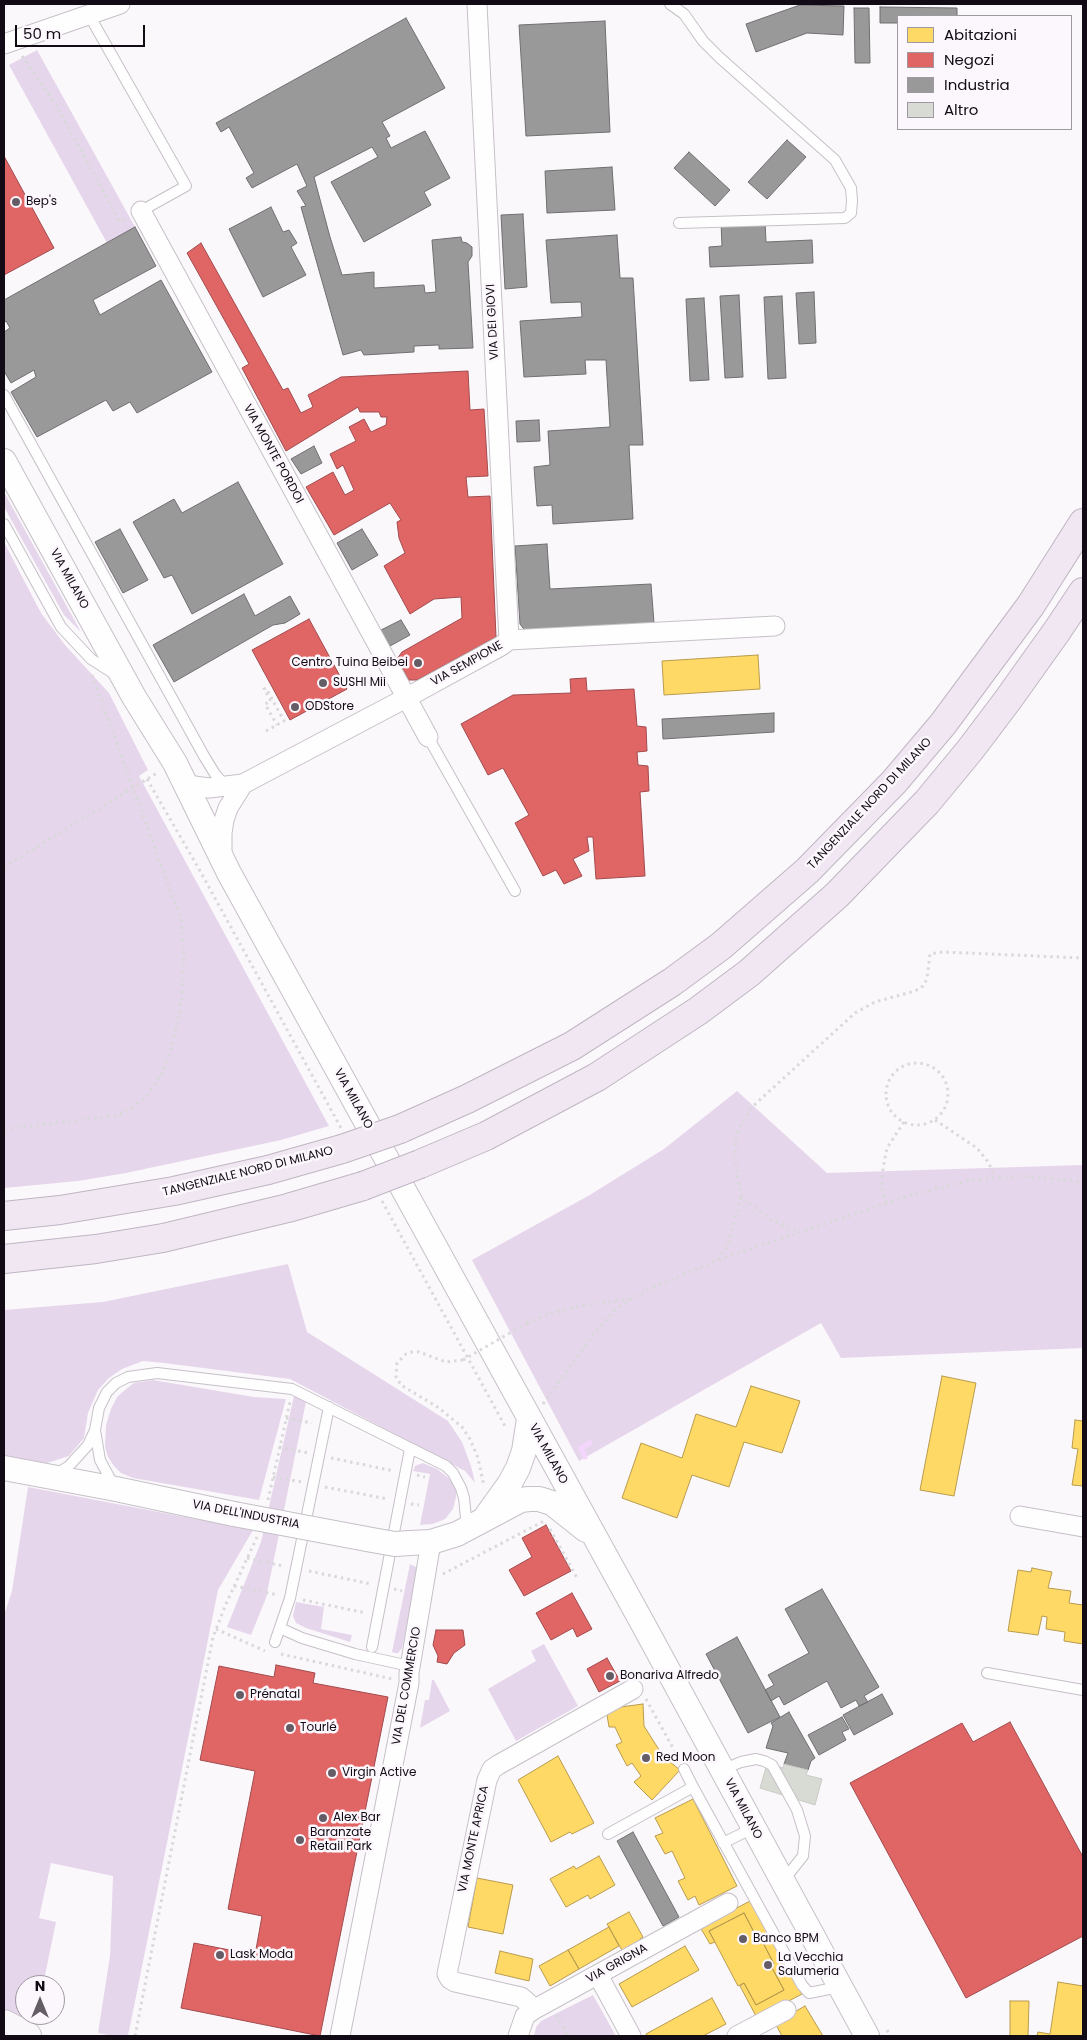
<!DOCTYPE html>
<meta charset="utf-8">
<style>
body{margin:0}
#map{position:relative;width:1087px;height:2040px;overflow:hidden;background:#fbf8fc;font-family:Poppins,sans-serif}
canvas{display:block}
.frame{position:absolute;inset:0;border:5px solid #120a14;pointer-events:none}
.legend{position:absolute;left:897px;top:15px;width:175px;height:115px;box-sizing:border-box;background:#fcf7fd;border:1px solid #9e98a0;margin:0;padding:6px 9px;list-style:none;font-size:15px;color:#120a14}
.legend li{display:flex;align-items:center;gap:10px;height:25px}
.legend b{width:25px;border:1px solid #9e98a0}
.north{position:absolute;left:15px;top:1975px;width:50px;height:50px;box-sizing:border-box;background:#fcf7fd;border:1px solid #9e98a0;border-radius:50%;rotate:0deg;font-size:14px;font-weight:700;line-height:20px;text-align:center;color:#120a14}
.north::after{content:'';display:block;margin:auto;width:18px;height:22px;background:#645d65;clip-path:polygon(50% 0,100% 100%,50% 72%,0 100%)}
.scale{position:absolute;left:15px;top:25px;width:130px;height:22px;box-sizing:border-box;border:2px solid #120a14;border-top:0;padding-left:6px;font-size:15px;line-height:18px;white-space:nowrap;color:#120a14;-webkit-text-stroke:4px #fcf7fd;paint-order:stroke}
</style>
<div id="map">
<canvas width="1087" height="2040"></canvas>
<div class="frame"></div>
<ul class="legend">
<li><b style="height:14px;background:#ffd966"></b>Abitazioni</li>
<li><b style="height:14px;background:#e06666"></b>Negozi</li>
<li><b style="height:14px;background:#999"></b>Industria</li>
<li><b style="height:14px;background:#d7dbd3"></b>Altro</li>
</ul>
<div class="north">N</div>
<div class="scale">50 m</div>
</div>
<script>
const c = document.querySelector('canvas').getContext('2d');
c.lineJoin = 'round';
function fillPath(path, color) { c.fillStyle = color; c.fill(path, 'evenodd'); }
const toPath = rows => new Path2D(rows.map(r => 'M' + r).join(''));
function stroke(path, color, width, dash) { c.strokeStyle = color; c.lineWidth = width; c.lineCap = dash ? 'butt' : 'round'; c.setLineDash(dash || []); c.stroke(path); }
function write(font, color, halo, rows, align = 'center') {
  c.font = font + ' Poppins,sans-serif'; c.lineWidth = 5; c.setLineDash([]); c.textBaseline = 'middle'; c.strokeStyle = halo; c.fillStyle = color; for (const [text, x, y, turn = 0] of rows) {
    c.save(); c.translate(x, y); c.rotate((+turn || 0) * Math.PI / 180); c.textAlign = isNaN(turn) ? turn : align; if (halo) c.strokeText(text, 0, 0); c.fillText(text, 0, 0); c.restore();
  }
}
fillPath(toPath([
 [37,50,135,227,107,243,9,65],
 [4,492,81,632,64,615,4,507],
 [4,542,41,613,65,645,109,693,148,770,139,776,329,1126,281,1140,126,1173,78,1181,4,1188],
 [737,1091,827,1173,1083,1165,1083,1348,841,1358,821,1323,579,1461,472,1260,588,1196,664,1149],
 [288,1264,307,1332,448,1421,462,1442,471,1466,475,1483,465,1471,290,1379,164,1363,143,1361,122,1369,109,1378,98,1390,88,1413,84,1438,69,1456,47,1463,35,1464,4,1457,4,1310,103,1302],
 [153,1380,254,1397,286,1399,259,1500,133,1478,121,1473,114,1466,108,1457,105,1447,106,1425,111,1409,117,1397,126,1389,134,1383],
 [294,1396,306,1402,266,1598,251,1635,227,1627,261,1542],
 [423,1463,437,1469,451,1480,456,1491,456,1497,453,1509,445,1519,433,1524,420,1525,430,1474,413,1471,415,1466],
 [28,1487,253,1530,218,1590,128,2036,113,2036,98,2033,110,1956,113,1876,51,1863,39,1918,56,1922,43,1985,25,1985,25,2015,37,2015,35,2021,7,2018,4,2006,4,1615,12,1591],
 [410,1564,416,1567,418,1574,402,1648,398,1653,395,1653,392,1652],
 [296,1602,324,1607,321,1629,352,1635,350,1642,306,1628,296,1623,293,1616],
 [544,1644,578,1706,516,1741,488,1689,536,1661,531,1651],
 [432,1680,434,1680,450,1711,420,1728,425,1700,429,1700],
 [593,1995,616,2036,534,2036,536,2027,541,2021]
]), '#e6d6eb');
const homes = toPath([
 [758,655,760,689,664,695,662,661,758,655],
 [942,1376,976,1383,954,1496,920,1490,942,1376],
 [751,1386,800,1401,782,1453,744,1442,729,1487,692,1475,677,1518,622,1498,641,1443,682,1458,696,1414,736,1427,751,1386],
 [1075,1420,1083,1421,1083,1486,1072,1485,1078,1449,1072,1448,1075,1420],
 [1032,1568,1052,1572,1048,1588,1071,1591,1069,1603,1083,1605,1083,1644,1064,1641,1065,1632,1046,1629,1047,1617,1042,1616,1038,1635,1008,1631,1018,1570,1031,1572,1032,1568],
 [643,1704,644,1726,663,1756,680,1770,652,1800,634,1782,641,1776,632,1763,627,1766,616,1745,622,1742,615,1727,609,1727,606,1709,643,1704],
 [558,1756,594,1823,572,1834,570,1832,551,1842,518,1780,558,1756],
 [693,1799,737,1886,699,1905,695,1896,688,1900,678,1881,685,1878,672,1851,665,1854,655,1836,663,1833,655,1818,693,1799],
 [599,1856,615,1885,590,1899,588,1895,566,1907,550,1879,574,1866,576,1869,599,1856],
 [477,1878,513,1885,503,1934,468,1927,477,1878],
 [752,1900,802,1994,757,2018,740,1986,744,1983,756,2005,784,1990,771,1966,774,1964,759,1935,756,1936,744,1913,709,1931,715,1942,710,1944,700,1927,752,1900],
 [629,1912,643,1937,640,1939,641,1942,623,1952,607,1924,629,1912],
 [744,1913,756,1936,759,1935,774,1964,771,1966,784,1990,756,2005,744,1983,738,1986,709,1931,744,1913],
 [609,1927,619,1946,579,1969,568,1950,609,1927],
 [685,1946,699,1970,632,2007,619,1984,685,1946],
 [568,1950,579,1969,550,1986,539,1966,568,1950],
 [500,1951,533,1959,529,1981,495,1973,500,1951],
 [1058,1982,1083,1986,1083,2036,1037,2036,1038,2032,1050,2034,1058,1982],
 [712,1998,726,2024,703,2036,647,2036,646,2034,712,1998],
 [1010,2001,1029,2001,1028,2036,1010,2036,1010,2001],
 [805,2006,823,2036,782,2036,775,2023,805,2006]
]);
fillPath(homes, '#ffd966');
stroke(homes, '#b89b4d', 1);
const shops = toPath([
 [4,156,54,248,4,275,4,156],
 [201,243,283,390,288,388,301,413,313,407,308,395,341,377,468,371,470,410,484,409,488,476,466,477,468,497,490,496,496,637,417,680,409,680,397,659,402,652,462,618,461,597,434,599,410,614,384,566,405,553,399,538,397,522,401,520,390,503,334,535,306,487,333,472,345,495,354,490,343,465,337,469,330,454,356,441,349,427,364,419,371,432,386,425,387,417,381,417,379,412,360,412,358,407,286,451,242,368,249,364,187,253,201,243],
 [309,619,347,689,290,720,252,650,309,619],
 [586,678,587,691,634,689,637,726,646,727,647,751,637,752,638,765,648,766,649,791,640,792,645,876,596,879,593,837,587,837,589,851,573,859,582,876,564,884,556,870,543,876,515,823,529,815,503,768,488,775,461,724,513,695,571,693,570,679,586,678],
 [546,1525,571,1571,524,1596,509,1570,532,1557,522,1538,546,1525],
 [572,1593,592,1629,577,1637,573,1628,551,1640,536,1613,572,1593],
 [436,1630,463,1630,465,1645,454,1653,447,1664,437,1662,438,1656,433,1645,436,1630],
 [607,1658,620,1681,599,1692,587,1669,607,1658],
 [276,1665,315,1673,313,1683,388,1697,320,2036,181,2008,194,1943,255,1955,262,1916,228,1909,255,1771,200,1760,219,1666,274,1677,276,1665],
 [1010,1722,1083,1857,1083,1936,966,1998,850,1783,962,1723,973,1742,1010,1722]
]);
fillPath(shops, '#e06666');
stroke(shops, '#a24a4d', 1);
const industry = toPath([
 [800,5,844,6,843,35,807,33,756,52,746,24,800,5],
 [880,7,957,8,957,16,898,16,898,23,880,23,880,7],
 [854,8,869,8,870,63,855,63,854,8],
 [406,18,445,88,382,122,390,136,386,138,391,148,425,131,450,178,424,192,431,205,364,242,331,182,378,157,372,147,314,177,330,237,342,275,374,272,374,288,424,285,425,293,436,292,432,240,461,237,462,242,467,243,472,247,472,256,468,262,473,348,439,349,439,345,414,346,414,352,364,355,361,350,343,355,301,207,306,206,297,191,307,186,297,164,252,188,246,178,254,173,229,127,221,132,216,123,406,18],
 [605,21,610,132,526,136,519,25,605,21],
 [787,140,806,157,767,199,748,182,787,140],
 [689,152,730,190,715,206,674,168,689,152],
 [612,167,615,210,547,213,545,171,612,167],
 [271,207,283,232,289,230,297,243,291,247,306,275,263,297,229,229,271,207],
 [523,214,527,287,505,289,501,215,523,214],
 [765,221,766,242,812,240,813,263,710,267,709,247,722,246,721,223,765,221],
 [135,227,156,266,93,300,100,315,161,280,212,372,137,413,130,402,113,411,106,400,37,437,11,392,36,377,34,370,11,383,4,371,4,332,10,328,6,321,4,323,4,300,135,227],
 [617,235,620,278,633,278,643,445,629,445,633,519,553,524,552,505,537,506,534,467,550,465,548,431,610,427,606,360,585,360,586,374,524,377,520,321,582,317,581,302,551,303,546,240,617,235],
 [814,292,816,343,799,344,796,293,814,292],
 [739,295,743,377,725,378,720,296,739,295],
 [782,296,786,378,768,379,764,297,782,296],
 [704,298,709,380,690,381,686,299,704,298],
 [539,420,540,441,517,442,516,421,539,420],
 [314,446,322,463,301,474,291,459,314,446],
 [238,482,283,564,192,614,172,575,164,578,133,522,174,499,182,513,238,482],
 [120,529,148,580,123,593,95,542,120,529],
 [362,529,378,555,352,570,337,543,362,529],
 [547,544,550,589,651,584,654,623,528,632,523,628,520,624,515,546,547,544],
 [244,594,255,616,290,596,300,614,285,623,273,625,174,682,153,645,244,594],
 [401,620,410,635,390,646,381,630,401,620],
 [774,713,774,732,663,739,662,719,774,713],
 [822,1589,879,1687,864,1696,868,1702,859,1706,856,1700,841,1708,827,1681,784,1705,779,1696,771,1701,765,1690,774,1685,768,1675,809,1653,785,1609,822,1589],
 [737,1637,780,1717,748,1733,706,1654,737,1637],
 [882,1694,893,1714,854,1735,843,1715,882,1694],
 [789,1712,815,1758,811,1761,808,1770,784,1764,788,1753,766,1748,773,1726,771,1723,789,1712],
 [842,1717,849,1729,842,1732,846,1740,819,1755,808,1735,842,1717],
 [633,1832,679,1917,663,1926,617,1841,633,1832]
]);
fillPath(industry, '#999');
stroke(industry, '#706e71', 1);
stroke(toPath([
 [585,1457,581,1448,590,1443]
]), '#f4d6fd', 5);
const building = toPath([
 [767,1764,783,1768,784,1764,808,1770,806,1775,822,1779,815,1805,760,1788,767,1764]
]);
fillPath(building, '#d7dbd3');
stroke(building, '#cacbc7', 1);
const service = toPath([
 [670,4,684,14,703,41,719,57,835,160,851,188,852,201,851,213,845,218,679,223],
 [89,15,186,186,141,211],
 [4,395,204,756,215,774,226,787],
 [4,524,61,627,91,659,116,675],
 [428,737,515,891],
 [95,1430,100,1460,114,1486],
 [55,1475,69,1466,88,1445,95,1430,99,1408,107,1392,116,1383,128,1377,157,1373,292,1389,446,1466,453,1473,461,1488,464,1498,467,1528],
 [280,1628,302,1638,355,1654,410,1666],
 [275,1642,290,1598,329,1407],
 [372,1647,410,1449],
 [987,1673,1083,1690],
 [684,1769,693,1787],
 [722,1770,741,1762,756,1759,764,1761,772,1765,790,1797,797,1810,805,1836,803,1856,783,1881],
 [608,1834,693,1787,802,1985,809,1993,839,1987],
 [723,1843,753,1828]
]);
const minor = toPath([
 [477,4,509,640],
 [4,44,120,4],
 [141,211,428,737],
 [187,785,209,788,243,784,406,698,501,646,509,640,775,626],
 [222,858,222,833,224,820,228,808,243,784],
 [1020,1516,1083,1527],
 [598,1975,631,2036],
 [533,2010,528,2003,521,1997,455,1982,450,1979,447,1974,487,1780,492,1769,498,1765,633,1689],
 [340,2036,409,1683,409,1673,431,1542],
 [518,2036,525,2016,533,2010,728,1903],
 [737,2036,786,2010]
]);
const tertiary = toPath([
 [4,461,134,697,175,763,229,873,643,1624,867,2036],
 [4,1468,116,1489,234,1514],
 [487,1515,510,1483,518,1468,524,1451,529,1419],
 [410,1543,431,1542,457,1534,521,1500,529,1499,539,1499,552,1503,586,1530]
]);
const secondary = toPath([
 [4,2024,27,2036]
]);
const motorway = toPath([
 [400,1129,467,1099,572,1046,672,982,721,946,807,871,894,782,943,724,1031,605,1083,523],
 [420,1164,486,1136,597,1077,698,1011,749,973,837,895,927,802,970,750,1007,701,1057,631,1083,592],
 [4,1216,60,1210,174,1191,268,1170,342,1149],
 [4,1259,96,1249,163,1238,288,1208,363,1186]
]);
stroke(service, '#c6c0c7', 12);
stroke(minor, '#c6c0c7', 21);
stroke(tertiary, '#c6c0c7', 26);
stroke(secondary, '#c6c0c7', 30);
stroke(motorway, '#c0b5c3', 30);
stroke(toPath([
 [22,56,55,103,120,222,126,219],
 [266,731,284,721,266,688,264,689,271,701,265,704,277,725],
 [147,779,199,869,341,1128],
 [4,867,157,773],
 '886 1094a31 31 0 1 1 62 0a31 31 0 1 1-62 0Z',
 [935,1120,977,1148,989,1163,994,1177],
 [4,1129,113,1116,128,1111,146,1097,161,1076,171,1052,182,997,184,954,181,920,92,675],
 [741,1197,736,1166,735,1141,741,1125,752,1107,855,1013,875,1002,915,991,923,986,927,979,930,954,943,952,1083,958],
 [382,1201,506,1428],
 [886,1203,882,1189,883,1168,887,1148,904,1122],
 [718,1260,729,1242,741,1197,771,1220,799,1231],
 [527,1323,548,1314,580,1306,631,1299],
 [463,1360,446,1362,419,1352,412,1352,406,1354,397,1363,396,1377,401,1385,439,1408,462,1427,470,1439,478,1458,484,1486],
 [543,1404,591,1337,614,1311,631,1299,652,1288,718,1260,908,1196,971,1180,1021,1176,1083,1182],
 [286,1418,312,1423],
 [279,1447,308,1453],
 [331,1458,394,1471],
 [417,1475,425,1477],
 [273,1477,302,1482],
 [325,1487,388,1499],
 [268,1500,290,1402],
 [411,1504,419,1505],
 [550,1529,577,1578],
 [247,1558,283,1566],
 [309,1571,371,1584],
 [443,1574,544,1521],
 [234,1586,278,1595],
 [394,1589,402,1591],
 [303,1600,366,1613],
 [216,1629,265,1651],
 [281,1654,392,1679],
 [646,1699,679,1759],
 [556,2015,568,2036],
 [887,2030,891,2036],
 [135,2036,213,1637,226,1604,257,1537]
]), '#d9d8da', 3, [2.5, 4]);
stroke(service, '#fefeff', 10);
stroke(minor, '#fefeff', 19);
stroke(tertiary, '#fefeff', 24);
stroke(secondary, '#faf7fa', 28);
stroke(motorway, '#f0e7f2', 28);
const tertiaryBridge = toPath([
 [234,1514,372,1540,395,1544,410,1543]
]);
const motorwayBridge = toPath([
 [342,1149,400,1129],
 [363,1186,420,1164]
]);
stroke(tertiaryBridge, '#c6c0c7', 26, []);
stroke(motorwayBridge, '#c0b5c3', 30, []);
stroke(toPath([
 [463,1360,527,1323]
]), '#d9d8da', 3, [2.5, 4]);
stroke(tertiaryBridge, '#fefeff', 24);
stroke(motorwayBridge, '#f0e7f2', 28);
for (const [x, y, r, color] of [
 [16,202,5,"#645d65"],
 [418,663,5,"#645d65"],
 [323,683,5,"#645d65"],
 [295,707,5,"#645d65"],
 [610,1676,5,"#645d65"],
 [240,1695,5,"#645d65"],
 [290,1728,5,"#645d65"],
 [646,1758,5,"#645d65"],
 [332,1773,5,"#645d65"],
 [323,1818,5,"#645d65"],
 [300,1840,5,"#645d65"],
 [743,1939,5,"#645d65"],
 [220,1955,5,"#645d65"],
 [768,1965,5,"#645d65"]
]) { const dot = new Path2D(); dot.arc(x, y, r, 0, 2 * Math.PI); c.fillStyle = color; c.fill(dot); stroke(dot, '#fcf7fd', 2); }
write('12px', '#120a14', '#fcf7fd', [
 ["Bep's",26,202],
 ["Centro Tuina Beibei",408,663,"right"],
 ["SUSHI Mii",333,683],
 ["ODStore",305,707],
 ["Bonariva Alfredo",620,1676],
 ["Prénatal",250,1695],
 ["Tourlé",300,1728],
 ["Red Moon",656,1758],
 ["Virgin Active",342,1773],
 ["Alex Bar",333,1818],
 ["Baranzate",310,1833],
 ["Retail Park",310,1847],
 ["Banco BPM",753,1939],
 ["Lask Moda",230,1955],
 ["La Vecchia",778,1958],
 ["Salumeria",778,1972]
], 'left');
write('12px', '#120a14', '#fcf7fd', [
 ["VIA DEI GIOVI",493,322,-93],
 ["VIA MONTE PORDOI",273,454,61],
 ["VIA MILANO",69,579,61],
 ["VIA SEMPIONE",467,664,-29],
 ["TANGENZIALE NORD DI MILANO",870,804,-47],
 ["VIA MILANO",353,1099,61],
 ["TANGENZIALE NORD DI MILANO",248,1172,-14],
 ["VIA MILANO",548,1454,61],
 ["VIA DELL'INDUSTRIA",246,1515,11],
 ["VIA DEL COMMERCIO",407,1686,-80],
 ["VIA MILANO",743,1809,62],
 ["VIA MONTE APRICA",474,1839,-78],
 ["VIA GRIGNA",617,1964,-29]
]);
</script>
